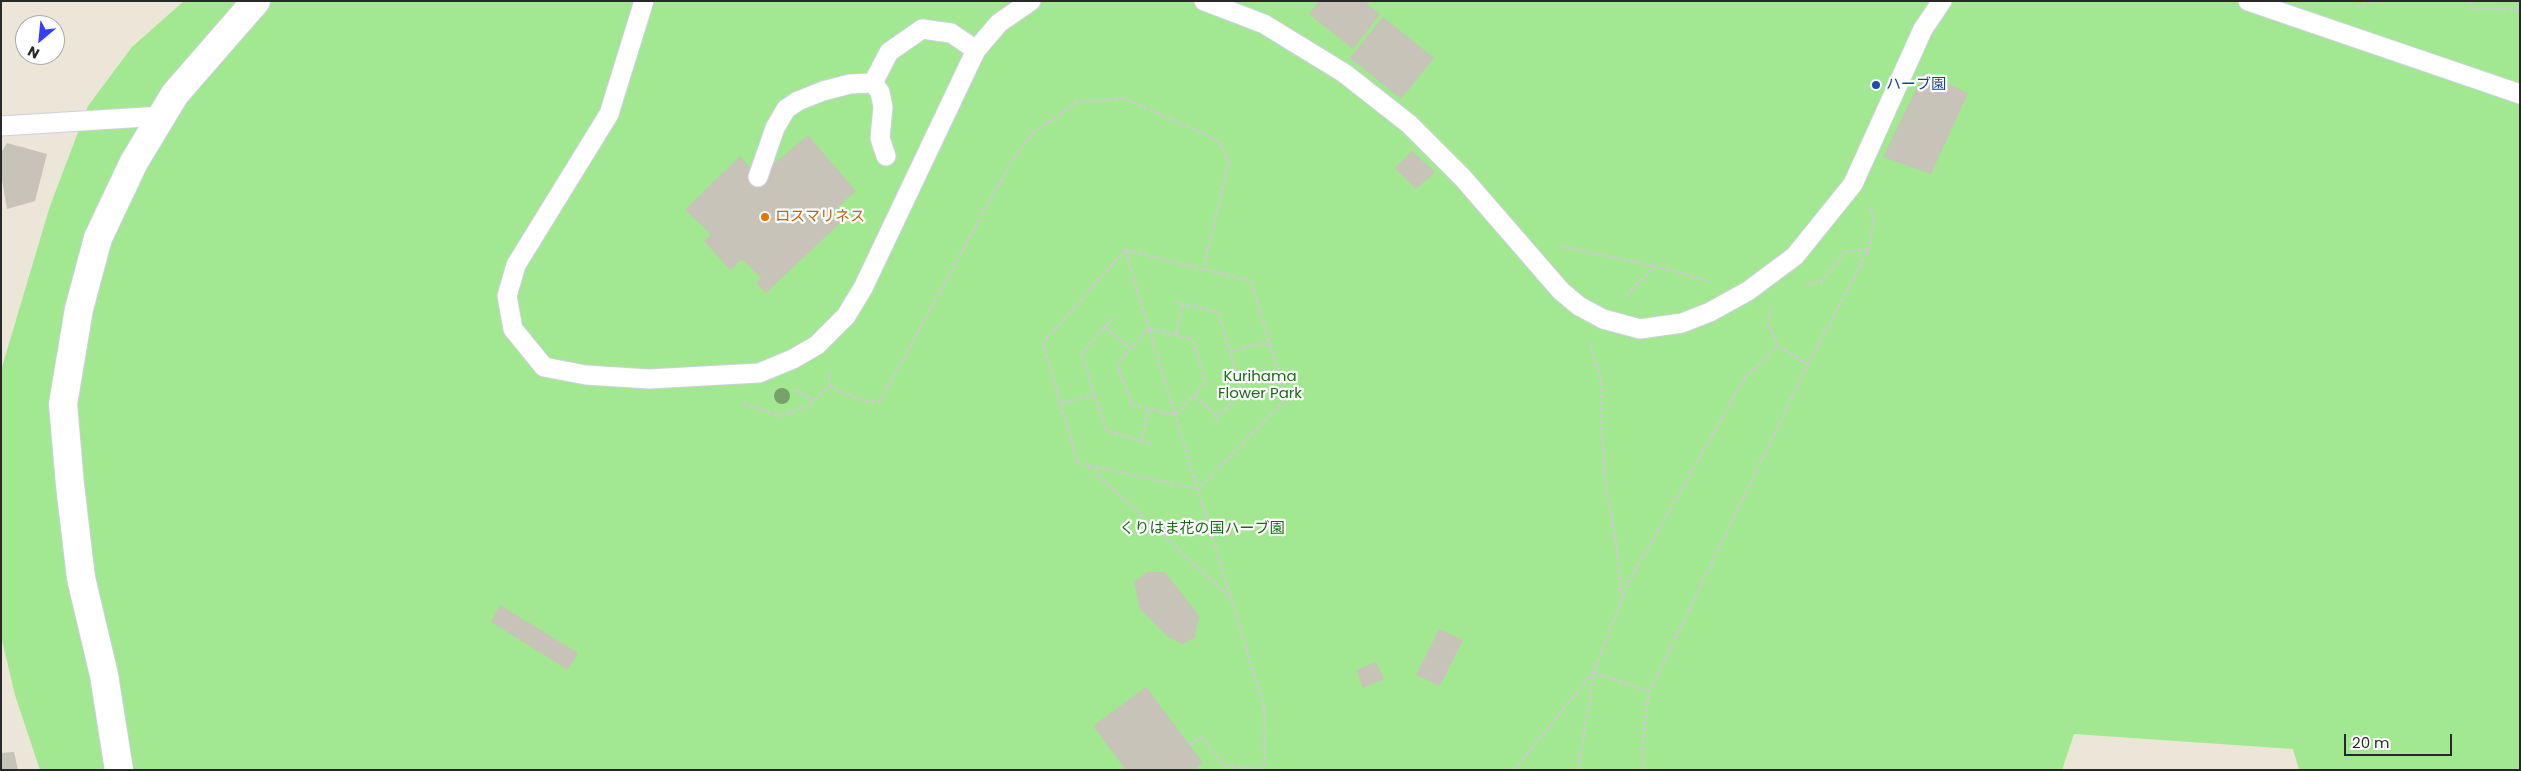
<!DOCTYPE html>
<meta charset="utf-8">
<style>
body{margin:0}
#map{position:relative;width:2521px;height:771px;overflow:hidden;background:#ece6d8;font-family:Poppins,sans-serif}
canvas{display:block}
.frame{position:absolute;inset:0;border:2px solid #282828;pointer-events:none}
.north{position:absolute;left:15px;top:15px;width:50px;height:50px;box-sizing:border-box;background:#fff;border:1px solid #a9a9a9;border-radius:50%;rotate:208deg;font-size:14px;font-weight:700;line-height:20px;text-align:center;color:#282828}
.north::after{content:'';display:block;margin:auto;width:18px;height:22px;background:#333cff;clip-path:polygon(50% 0,100% 100%,50% 72%,0 100%)}
.scale{position:absolute;left:2344px;top:734px;width:108px;height:22px;box-sizing:border-box;border:2px solid #282828;border-top:0;padding-left:6px;font-size:15px;line-height:18px;white-space:nowrap;color:#282828;-webkit-text-stroke:4px #fff;paint-order:stroke}
</style>
<div id="map">
<canvas width="2521" height="771"></canvas>
<div class="frame"></div>
<div class="north">N</div>
<div class="scale">20 m</div>
</div>
<script>
const c = document.querySelector('canvas').getContext('2d');
c.lineJoin = 'round';
function fillPath(path, color) { c.fillStyle = color; c.fill(path, 'evenodd'); }
const toPath = rows => new Path2D(rows.map(r => 'M' + r).join(''));
function stroke(path, color, width, dash) { c.strokeStyle = color; c.lineWidth = width; c.lineCap = dash ? 'butt' : 'round'; c.setLineDash(dash || []); c.stroke(path); }
function write(font, color, halo, rows, align = 'center') {
  c.font = font + ' Poppins,"Noto Sans JP",sans-serif'; c.lineWidth = 4.5; c.setLineDash([]); c.textBaseline = 'middle'; c.strokeStyle = halo; c.fillStyle = color; for (const [text, x, y, turn = 0] of rows) {
    c.save(); c.translate(x, y); c.rotate((+turn || 0) * Math.PI / 180); c.textAlign = isNaN(turn) ? turn : align; if (halo) c.strokeText(text, 0, 0); c.fillText(text, 0, 0); c.restore();
  }
}
fillPath(toPath([
 [184,1,2520,1,2520,770,2299,770,2293,749,2074,734,2062,770,40,770,15,695,1,636,2,367,50,206,88,106,132,47]
]), '#a1e890');
fillPath(toPath([
 [1319,1,1364,1,1380,14,1353,49,1309,14],
 [1383,17,1434,58,1401,99,1350,58],
 [1924,73,1968,93,1931,174,1883,157],
 [808,135,856,191,832,212,841,222,766,293,756,283,761,278,742,259,730,270,704,241,711,234,685,210,740,156,758,177],
 [7,143,47,154,35,201,7,209,1,174,1,153],
 [1412,151,1435,172,1416,189,1395,168],
 [1147,572,1165,572,1199,616,1195,637,1183,644,1168,637,1140,609,1134,582],
 [500,605,578,653,568,670,491,622],
 [1439,629,1463,640,1440,686,1416,675],
 [1376,662,1384,679,1363,688,1356,670],
 [1146,687,1203,763,1194,770,1126,770,1093,726],
 [14,752,18,770,1,770,1,753]
]), '#c7c3b8');
const service = toPath([
 [644,1,609,114,516,265,507,296,513,329,544,367,586,375,649,379,759,373,793,359,817,345,846,316,863,288,976,50,999,23,1031,1],
 [1204,1,1264,24,1344,73,1409,124,1463,178,1561,291,1579,306,1603,319,1640,329,1682,323,1710,312,1748,291,1795,256,1853,184,1923,29,1942,1],
 [2248,1,2520,94],
 [1,126,162,116],
 [886,156,880,138,883,107,880,92,873,83,889,52,922,29,951,33,976,50],
 [758,177,775,128,786,109,798,101,823,91,850,84,873,83]
]);
const tertiary = toPath([
 [119,770,104,675,81,578,70,485,63,404,79,309,98,238,134,162,175,94,256,1]
]);
stroke(service, '#cecfe3', 21);
stroke(tertiary, '#cecfe3', 30);
stroke(toPath([
 [2469,1,2472,9,2520,9],
 [2356,7,2375,1],
 [1560,246,1654,266],
 [1125,250,1251,281,1286,399,1198,489,1078,463,1043,343,1125,250],
 [1125,250,1264,707,1265,756,1263,770],
 [1807,284,1821,282,1845,252,1868,249],
 [1626,295,1655,266,1709,281],
 [1174,302,1218,312,1242,390,1213,424],
 [1771,309,1768,323,1778,346,1808,364],
 [1113,318,1082,353,1094,394,1107,431,1152,444],
 [1105,327,1131,349],
 [1149,328,1192,339,1206,382,1175,415,1132,405,1117,364,1149,328],
 [1176,335,1183,304],
 [1590,344,1602,385,1602,436,1606,489,1617,547,1621,597],
 [1230,351,1269,342],
 [829,386,858,399,879,403,1008,167,1031,134,1077,102,1124,98,1219,141,1229,162,1203,269],
 [795,390,814,400],
 [1194,395,1219,417],
 [743,403,780,416,807,407,829,386,830,371],
 [1061,404,1094,394],
 [1141,440,1149,409],
 [1088,466,1230,597],
 [1594,672,1649,692],
 [1190,745,1201,736,1224,766,1263,769],
 [1514,770,1593,672],
 [1578,770,1594,672,1627,585,1744,379,1778,346],
 [1644,770,1642,746,1649,692,1808,364,1869,249,1874,216,1870,209]
]), '#cbcbcb', 3, [4, 2.5]);
stroke(service, '#fff', 19);
stroke(tertiary, '#fff', 28);
c.fillStyle = '#78a26c';
for (const [x, y] of [
 [782,396]
]) { c.beginPath(); c.arc(x, y, 8, 0, 2 * Math.PI); c.fill(); }
for (const [x, y, r, color] of [
 [1876,85,5,"#1a4fb4"],
 [765,217,5,"#e8710a"]
]) { const dot = new Path2D(); dot.arc(x, y, r, 0, 2 * Math.PI); c.fillStyle = color; c.fill(dot); stroke(dot, '#fff', 2); }
write('15px', '#164399', '#fff', [
 ["ハーブ園",1886,85]
], 'left');
write('15px', '#c56008', '#fff', [
 ["ロスマリネス",775,217]
], 'left');
write('15px', '#196a14', '#fff', [
 ["Kurihama",1260,377],
 ["Flower Park",1260,394],
 ["くりはま花の国ハーブ園",1202,529]
]);
</script>
